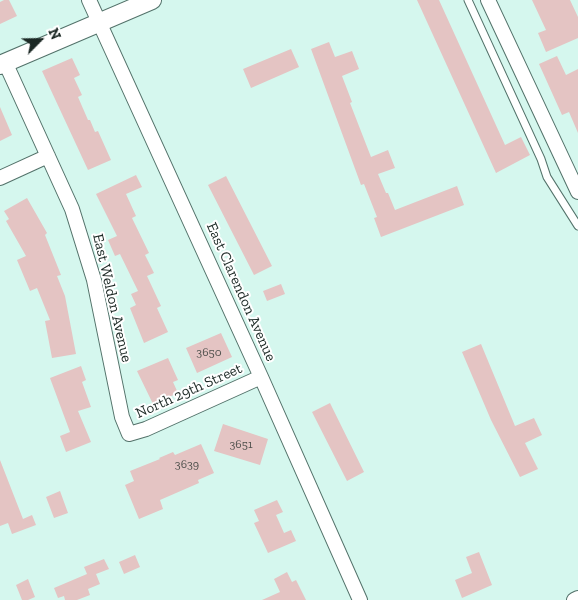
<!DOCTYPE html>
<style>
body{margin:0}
#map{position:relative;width:578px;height:600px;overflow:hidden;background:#d5f7ee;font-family:"Zilla Slab",serif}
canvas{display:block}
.north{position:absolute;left:15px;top:15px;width:50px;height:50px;-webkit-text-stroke:4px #fff;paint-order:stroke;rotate:67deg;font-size:14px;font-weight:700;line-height:20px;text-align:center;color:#1c2925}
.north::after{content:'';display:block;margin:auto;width:18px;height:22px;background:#1c2925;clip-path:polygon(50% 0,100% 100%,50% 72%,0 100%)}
</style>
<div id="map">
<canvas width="578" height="600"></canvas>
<div class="north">N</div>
</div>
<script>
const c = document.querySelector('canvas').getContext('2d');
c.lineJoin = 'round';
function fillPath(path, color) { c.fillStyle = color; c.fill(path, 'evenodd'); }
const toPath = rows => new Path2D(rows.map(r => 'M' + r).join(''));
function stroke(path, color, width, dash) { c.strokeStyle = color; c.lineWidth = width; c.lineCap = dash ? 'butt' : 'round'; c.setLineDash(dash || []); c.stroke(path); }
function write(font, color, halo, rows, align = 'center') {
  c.font = font + ' "Zilla Slab",serif'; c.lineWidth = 4; c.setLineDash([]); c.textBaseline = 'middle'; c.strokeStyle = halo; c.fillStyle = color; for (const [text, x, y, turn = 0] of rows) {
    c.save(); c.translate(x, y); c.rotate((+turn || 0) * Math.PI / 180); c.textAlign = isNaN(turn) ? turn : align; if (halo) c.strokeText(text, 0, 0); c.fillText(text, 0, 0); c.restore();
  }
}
fillPath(toPath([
 [4,0,9,0,17,16,0,24,0,2],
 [417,0,439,0,505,145,521,137,530,155,496,173],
 [532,0,570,0,578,17,578,38,546,52,538,33,546,30],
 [329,42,335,57,352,51,359,69,342,76,352,102,350,103,371,157,388,150,395,168,378,174,386,193,388,193,395,210,457,186,464,205,381,237,374,218,377,217,364,184,361,185,311,49],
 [291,49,299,67,251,88,243,69],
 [557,56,566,75,578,69,578,133,569,112,562,115,539,64],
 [72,58,80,75,74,78,82,95,78,97,88,120,90,120,95,132,98,131,111,160,88,170,42,71],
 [0,107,12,135,0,141],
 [136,175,142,187,126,194,136,216,132,218,149,253,145,255,154,273,147,276,161,306,157,308,168,332,144,343,130,308,136,305,131,294,138,291,120,254,115,256,108,240,117,236,96,194],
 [226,176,272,266,254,275,208,185],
 [27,198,47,233,45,235,61,275,57,276,65,296,76,354,52,358,45,321,50,320,37,288,30,291,17,260,26,256,6,221,9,219,4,211],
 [281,284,285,294,267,301,263,291],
 [221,333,232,357,197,373,186,348],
 [481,344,515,426,534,418,542,435,525,443,538,469,520,477,491,420,462,352],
 [168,358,178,380,173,382,178,393,153,404,137,371],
 [81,366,86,380,82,382,91,407,78,411,91,442,66,452,60,436,70,432,50,378],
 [330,403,364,472,347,481,312,412],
 [223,424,268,439,260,465,214,451],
 [201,444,214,473,198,480,199,483,160,500,163,509,139,519,125,485,134,481,130,471,160,459,159,458,173,452,175,455],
 [0,460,23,519,32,515,36,525,12,534,8,523,0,526],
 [60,491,68,513,54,518,46,497],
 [277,500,283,512,276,515,284,533,291,530,296,541,268,553,254,523,259,521,254,510],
 [479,552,492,585,462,598,455,580,472,573,466,557],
 [135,555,140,567,124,574,119,562],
 [104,559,109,569,96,574,100,584,88,589,90,595,77,600,65,600,64,596,58,598,54,588,87,574,84,567],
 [287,572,292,582,296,580,306,600,262,600,280,592,274,579],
 [28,579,35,597,28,600,22,600,16,585]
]), '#e4c4c3');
const service = toPath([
 [468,0,541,159,547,177,578,226]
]);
const minor = toPath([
 [89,0,261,377,360,600],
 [488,0,578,192],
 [5,62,72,209,94,280,122,417,129,434,146,429,261,377],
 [0,178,48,156],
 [574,600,578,598]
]);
const tertiary = toPath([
 [0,65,152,0]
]);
stroke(service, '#53726a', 9);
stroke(minor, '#53726a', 16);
stroke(tertiary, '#53726a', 20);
stroke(service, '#fff', 7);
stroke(minor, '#fff', 14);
stroke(tertiary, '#fff', 18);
write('12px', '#4e504c', null, [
 ["3650",209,353],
 ["3651",241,445],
 ["3639",187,465]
]);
write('15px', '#1c2925', '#fff', [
 ["East Clarendon Avenue",241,292,66],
 ["East Weldon Avenue",112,298,77],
 ["North 29th Street",189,391,-24]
]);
</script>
